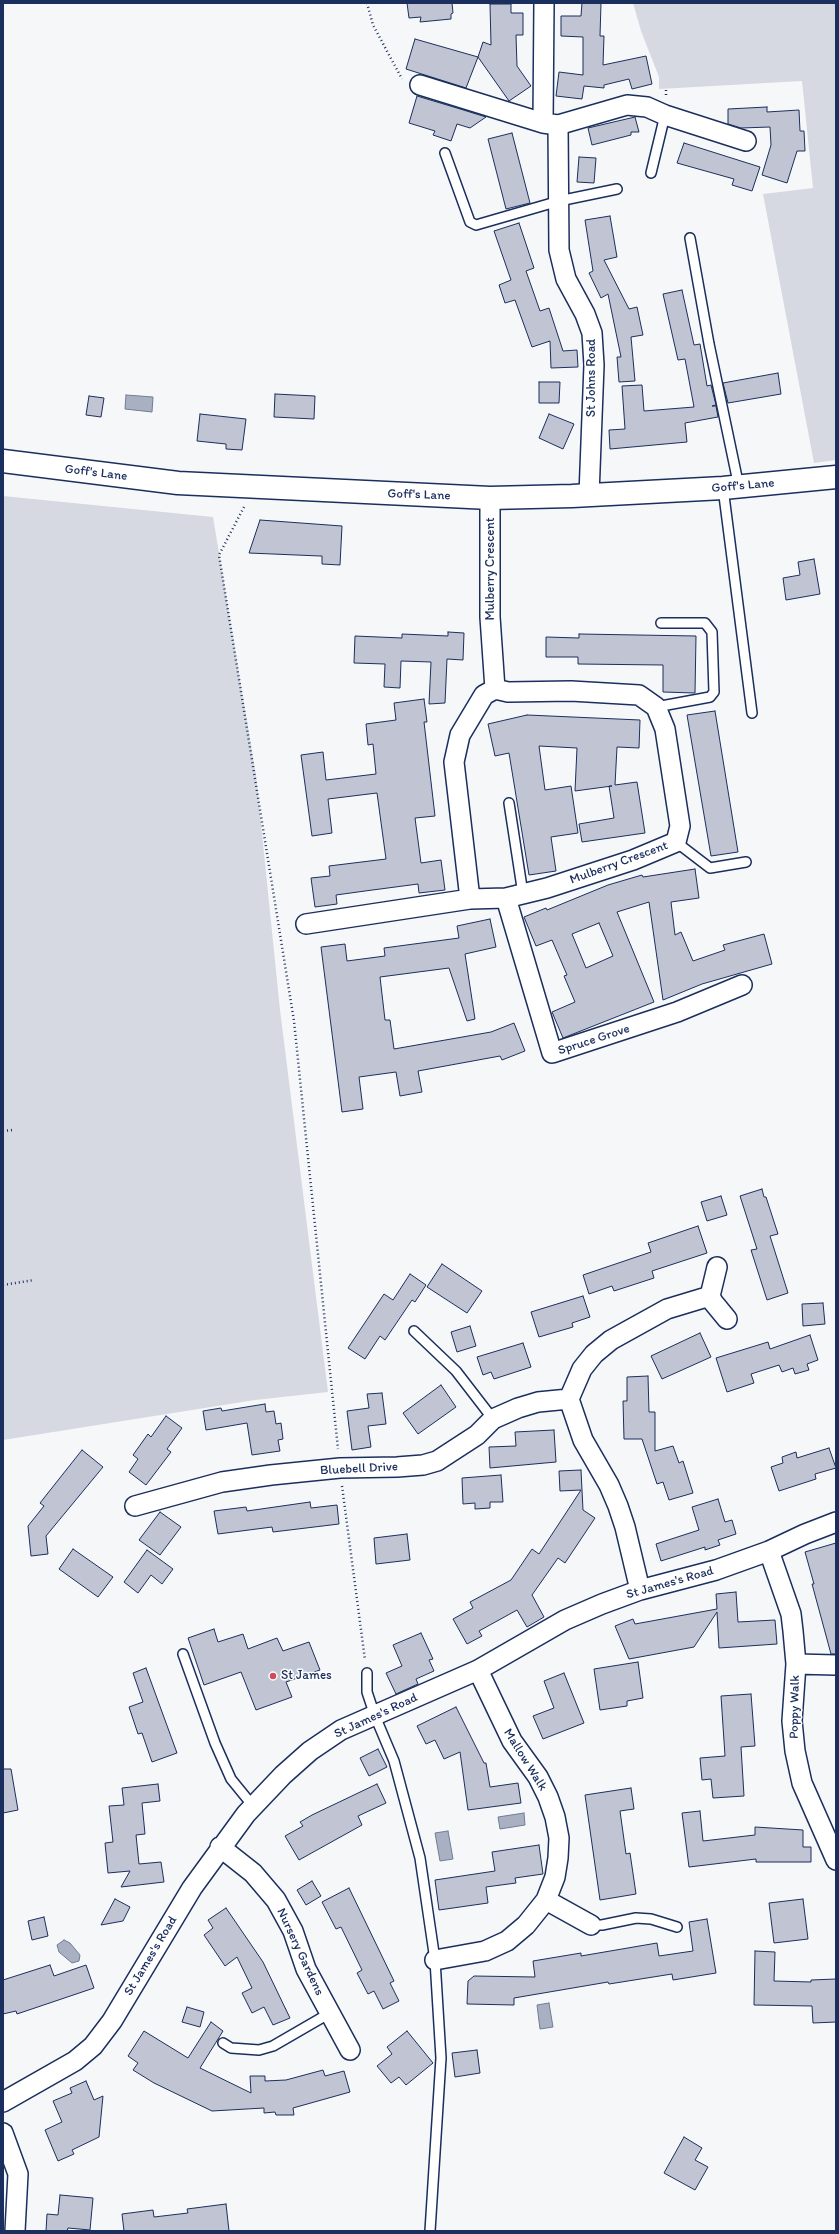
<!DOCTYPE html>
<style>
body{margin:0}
#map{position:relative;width:839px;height:2234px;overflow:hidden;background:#f6f7f9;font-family:Itim,sans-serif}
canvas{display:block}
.frame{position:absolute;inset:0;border:4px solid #1b2f5e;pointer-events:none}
</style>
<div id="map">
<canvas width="839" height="2234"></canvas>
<div class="frame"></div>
</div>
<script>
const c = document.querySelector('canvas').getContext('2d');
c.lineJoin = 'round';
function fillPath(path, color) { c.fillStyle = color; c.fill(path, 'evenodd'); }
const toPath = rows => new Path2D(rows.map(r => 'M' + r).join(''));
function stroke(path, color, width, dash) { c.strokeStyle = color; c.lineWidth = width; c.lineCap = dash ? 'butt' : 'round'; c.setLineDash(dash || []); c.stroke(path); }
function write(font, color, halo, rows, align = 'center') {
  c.font = font + ' Itim,sans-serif'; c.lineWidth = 3; c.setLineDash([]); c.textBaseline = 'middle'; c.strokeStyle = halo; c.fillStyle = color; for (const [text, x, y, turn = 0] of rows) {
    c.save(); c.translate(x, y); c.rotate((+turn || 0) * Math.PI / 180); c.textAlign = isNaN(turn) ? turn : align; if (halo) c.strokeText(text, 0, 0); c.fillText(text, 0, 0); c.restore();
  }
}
fillPath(toPath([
 [633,3,836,3,836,460,814,463,763,194,813,188,802,81,659,89,659,77,641,31],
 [3,496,213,517,256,775,280,1010,328,1392,255,1400,3,1440]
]), '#d6d9e2');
const water = toPath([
 [126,395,153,397,152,412,125,409,126,395],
 [524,1813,525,1825,500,1829,498,1817,524,1813],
 [448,1831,453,1859,440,1861,435,1833,448,1831],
 [64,1940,70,1943,80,1955,79,1961,72,1963,59,1952,57,1945,64,1940],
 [549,2003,553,2027,540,2029,537,2005,549,2003]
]);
fillPath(water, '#a9b0c1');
stroke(water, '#707c99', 1);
const building = toPath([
 [407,3,452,3,453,13,451,14,451,19,420,22,421,17,409,18,407,3],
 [582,3,601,3,600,36,604,36,603,65,646,56,652,84,632,89,629,79,604,85,604,88,584,86,582,99,556,96,559,72,583,75,583,37,561,36,561,16,581,16,582,3],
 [490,4,511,4,511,13,523,13,523,35,516,35,517,66,531,86,509,101,478,57,483,42,491,45,490,4],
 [415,39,478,57,466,88,406,69,415,39],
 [417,96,457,108,486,117,470,128,457,124,451,141,433,135,435,131,409,123,417,96],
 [767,107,767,112,799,110,800,131,804,131,805,151,797,151,787,183,762,175,771,145,770,127,741,128,728,124,728,109,767,107],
 [635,117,639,132,631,132,631,135,592,145,588,128,635,117],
 [512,133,530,203,506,209,488,139,512,133],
 [684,143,760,167,752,191,732,185,734,179,677,163,684,143],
 [579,157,596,158,594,183,577,182,579,157],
 [610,216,617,257,604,260,629,309,637,307,643,335,631,337,635,381,619,382,617,357,621,357,608,294,601,298,589,273,593,271,585,220,610,216],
 [519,223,534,268,526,271,540,311,549,308,563,351,577,350,578,367,551,368,550,341,532,347,515,300,505,303,499,285,511,280,494,231,519,223],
 [682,290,694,345,700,344,707,386,711,385,716,405,712,406,716,406,718,417,685,423,687,442,610,449,609,430,625,429,622,386,642,385,644,411,694,407,685,359,678,360,663,294,682,290],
 [778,373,781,394,728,403,723,383,778,373],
 [539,382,560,382,559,403,539,403,539,382],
 [275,394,315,396,314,419,274,417,275,394],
 [89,396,104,398,101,417,86,415,89,396],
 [200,414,246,419,242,450,226,449,226,444,197,441,200,414],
 [549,414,574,424,563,449,539,438,549,414],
 [260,520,342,526,340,565,322,564,322,556,320,556,249,553,260,520],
 [814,559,820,594,786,600,783,578,800,575,798,562,814,559],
 [448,632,464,633,463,660,447,659,445,703,429,704,431,662,401,661,400,688,384,687,385,664,354,663,355,636,402,638,402,634,448,636,448,632],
 [579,634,696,636,695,693,663,692,663,665,578,664,578,657,546,657,546,637,579,638,579,634],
 [424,699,427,722,424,722,435,816,415,818,421,863,441,860,445,890,419,893,418,884,365,891,336,895,337,904,315,907,311,878,330,876,329,866,386,859,377,793,328,799,332,833,312,836,301,755,323,752,326,780,376,774,373,744,368,745,366,724,396,720,394,703,424,699],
 [715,711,738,852,711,856,687,715,715,711],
 [527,715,640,720,639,748,617,747,615,785,637,782,645,833,582,842,579,824,614,818,609,786,612,786,575,791,577,748,539,746,545,790,571,786,578,833,551,837,556,871,529,875,509,753,495,756,488,724,527,715],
 [695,869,699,898,671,902,675,935,681,932,693,961,725,950,723,945,764,934,772,964,702,984,663,1000,649,902,617,912,654,1002,563,1038,552,1012,575,1002,564,976,567,975,552,940,536,946,524,917,546,908,547,910,608,885,642,875,643,877,695,869],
 [599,923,613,956,586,968,572,934,599,923],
 [490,919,496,947,465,954,475,1019,467,1021,449,968,380,977,385,1020,390,1020,394,1049,491,1032,514,1023,525,1051,502,1060,500,1056,418,1071,422,1092,400,1096,396,1072,359,1077,363,1109,342,1112,321,947,345,944,347,961,385,956,384,948,459,938,457,926,490,919],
 [762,1189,764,1197,766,1197,778,1234,770,1236,788,1293,767,1300,751,1250,757,1249,740,1196,762,1189],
 [721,1196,727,1215,707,1221,701,1202,721,1196],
 [698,1226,707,1253,652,1271,654,1278,614,1291,612,1286,589,1294,583,1275,651,1252,648,1243,698,1226],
 [442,1264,482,1291,467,1313,427,1287,442,1264],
 [410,1274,426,1285,415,1302,412,1300,385,1340,380,1336,365,1359,348,1348,384,1294,393,1300,410,1274],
 [583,1296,590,1317,572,1323,573,1327,539,1337,531,1312,583,1296],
 [823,1303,825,1324,803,1326,802,1304,823,1303],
 [470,1326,476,1346,457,1352,451,1332,470,1326],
 [700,1333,711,1357,662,1379,651,1356,700,1333],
 [810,1335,818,1360,807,1364,809,1370,795,1374,793,1368,782,1372,779,1365,751,1374,754,1383,727,1392,716,1358,768,1342,770,1349,810,1335],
 [523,1343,531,1367,494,1379,491,1372,483,1375,477,1357,523,1343],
 [648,1376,649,1412,655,1412,655,1451,673,1446,679,1463,683,1461,693,1493,669,1500,663,1482,657,1484,642,1439,624,1439,623,1401,627,1401,627,1377,648,1376],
 [441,1385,456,1407,418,1434,403,1413,441,1385],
 [382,1393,386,1424,368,1426,371,1447,352,1450,347,1411,369,1408,367,1394,382,1393],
 [265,1404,266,1412,274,1411,276,1424,281,1423,283,1439,278,1440,280,1451,252,1455,247,1423,206,1430,203,1411,221,1408,222,1411,265,1404],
 [166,1416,182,1428,167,1449,171,1452,146,1485,129,1472,138,1459,133,1455,148,1434,151,1437,166,1416],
 [554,1430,556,1462,490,1468,489,1447,516,1446,515,1432,554,1430],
 [829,1448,836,1468,815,1474,816,1479,779,1491,771,1467,783,1463,782,1457,796,1452,797,1458,829,1448],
 [82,1450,103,1467,46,1536,48,1554,31,1556,28,1526,44,1506,40,1503,82,1450],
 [581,1470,583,1510,595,1518,565,1563,558,1558,532,1595,544,1617,527,1627,517,1610,479,1631,482,1636,467,1644,453,1619,473,1608,470,1602,511,1580,532,1549,539,1554,581,1490,560,1491,559,1471,581,1470],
 [501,1475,503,1502,490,1502,490,1508,475,1509,475,1503,463,1504,462,1478,501,1475],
 [718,1499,725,1522,732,1520,736,1534,718,1540,720,1545,705,1550,705,1547,661,1561,656,1544,699,1530,692,1507,718,1499],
 [310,1502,311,1508,337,1505,339,1524,273,1532,272,1527,218,1534,214,1511,246,1507,247,1511,310,1502],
 [160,1512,181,1527,160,1555,139,1540,160,1512],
 [407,1534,410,1560,376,1564,374,1538,407,1534],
 [836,1543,836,1654,831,1654,812,1584,814,1584,805,1552,836,1543],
 [73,1549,113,1577,98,1597,59,1569,73,1549],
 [147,1550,173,1569,162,1584,151,1575,138,1593,124,1582,147,1550],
 [736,1592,738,1622,775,1620,777,1644,719,1648,717,1612,694,1647,629,1659,615,1626,633,1619,635,1624,717,1609,716,1594,736,1592],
 [214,1629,218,1642,243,1634,248,1649,277,1638,283,1651,309,1642,320,1670,286,1682,292,1697,256,1710,241,1672,204,1685,188,1638,214,1629],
 [421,1633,433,1659,429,1660,434,1671,416,1679,418,1684,396,1694,386,1673,402,1666,393,1645,421,1633],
 [638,1662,643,1698,627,1701,627,1706,600,1710,594,1669,638,1662],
 [146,1668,177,1753,152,1762,142,1733,138,1734,129,1707,143,1702,133,1673,146,1668],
 [564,1673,584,1723,543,1739,533,1716,554,1708,544,1681,564,1673],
 [751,1694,755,1746,741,1747,744,1796,713,1798,711,1779,702,1780,700,1758,725,1756,721,1696,751,1694],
 [456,1707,484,1763,486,1763,490,1787,518,1783,521,1803,468,1810,460,1752,444,1759,435,1740,426,1744,417,1726,456,1707],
 [378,1749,387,1767,369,1776,360,1758,378,1749],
 [3,1769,11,1769,18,1810,3,1813,3,1769],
 [158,1784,160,1801,142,1803,145,1834,136,1835,139,1864,161,1862,164,1882,121,1887,130,1871,108,1873,105,1843,113,1842,109,1806,124,1805,122,1788,158,1784],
 [377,1784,386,1803,358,1816,362,1825,299,1860,285,1836,303,1826,300,1822,312,1815,377,1784],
 [631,1788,634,1809,620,1811,626,1854,630,1853,636,1894,600,1900,585,1795,631,1788],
 [700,1811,703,1841,755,1835,755,1827,803,1830,803,1847,811,1847,811,1862,756,1862,756,1859,689,1867,682,1813,700,1811],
 [539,1845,543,1874,515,1878,516,1883,486,1887,488,1903,439,1910,435,1880,495,1871,492,1852,539,1845],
 [312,1881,321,1896,306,1905,297,1890,312,1881],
 [349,1888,394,1981,390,1983,399,2001,383,2009,374,1991,368,1994,357,1973,362,1970,341,1927,336,1929,322,1902,349,1888],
 [115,1899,130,1907,123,1921,101,1925,115,1899],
 [803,1899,808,1939,774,1943,769,1903,803,1899],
 [226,1908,263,1962,290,2018,273,2025,264,2007,252,2013,242,1993,252,1988,237,1957,225,1966,204,1935,213,1928,208,1920,226,1908],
 [44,1917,48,1936,32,1940,28,1921,44,1917],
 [707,1919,716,1973,673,1980,672,1974,609,1984,608,1982,514,1998,514,2005,467,2004,468,1981,474,1976,535,1977,533,1961,581,1953,581,1956,657,1943,659,1956,693,1951,689,1922,707,1919],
 [755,1951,775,1952,774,1981,811,1982,811,1980,836,1979,836,2022,813,2023,812,2006,754,2005,755,1951],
 [50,1965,54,1976,86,1965,94,1988,17,2014,16,2011,3,2014,3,1980,50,1965],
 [187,2007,204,2012,200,2027,182,2022,187,2007],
 [211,2022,223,2031,200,2068,251,2093,250,2076,265,2076,265,2081,286,2080,323,2070,325,2076,344,2071,350,2092,293,2108,294,2115,276,2115,275,2112,264,2113,264,2108,212,2111,154,2083,133,2070,138,2063,128,2056,144,2031,188,2058,211,2022],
 [407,2031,433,2063,406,2085,399,2077,391,2083,377,2066,392,2054,387,2047,407,2031],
 [477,2050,480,2073,455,2077,452,2053,477,2050],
 [86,2081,94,2100,103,2096,99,2137,72,2150,74,2154,58,2161,45,2130,62,2122,53,2101,72,2093,70,2088,86,2081],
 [684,2137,702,2148,695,2160,708,2167,695,2190,664,2173,684,2137],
 [60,2195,93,2198,90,2230,68,2228,67,2231,46,2231,47,2214,58,2215,60,2195],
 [226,2204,229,2231,124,2231,122,2214,153,2210,154,2217,188,2213,187,2209,226,2204]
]);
fillPath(building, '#c0c4d3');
stroke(building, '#1b2f5e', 1);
const lane = toPath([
 [445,153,470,222,476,225,559,201,617,189],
 [651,173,665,115],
 [690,238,709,344,739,487],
 [723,488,752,713],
 [656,707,710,697,714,692,712,632,705,623,661,623],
 [509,803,523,894],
 [676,842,710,868,746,862],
 [414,1331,456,1371,493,1419],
 [183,1654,215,1743,231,1779,253,1806],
 [367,1673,367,1692,375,1716,394,1761,420,1858,435,1960,441,2058,430,2231],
 [591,1925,602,1925,636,1918,651,1919,677,1927],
 [223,2043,231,2048,259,2050,273,2046,330,2013]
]);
const street = toPath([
 [420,85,543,123,558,125,627,105,647,107,665,115,746,141],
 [543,123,544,3],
 [558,125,559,250,566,279,585,314,592,333,594,365,589,495],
 [506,898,552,1053,677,1012,742,985],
 [470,899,506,898,547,888,633,860,676,842,680,826,665,729,656,707,639,695,571,691,508,692,495,689],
 [306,924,470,899,454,762,460,735,484,695,495,689,490,617,490,498],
 [717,1267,710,1296,713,1302,727,1319],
 [569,1399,583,1440,609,1485,618,1506,625,1527,640,1590],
 [135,1506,222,1482,271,1475,340,1468,397,1467,423,1465,437,1461,477,1435,493,1419,518,1408,538,1402,569,1399,582,1369,594,1354,611,1340,667,1309,710,1296],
 [769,1551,791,1614,793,1631,796,1664,792,1721,795,1751,802,1783,836,1860],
 [796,1664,836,1665],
 [220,1847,253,1873,276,1900,293,1931,306,1969,350,2050],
 [546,1900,591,1925],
 [435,1960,485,1951,507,1941,526,1925,546,1900,555,1877,558,1858,559,1838,555,1817,548,1797,538,1777,512,1741,478,1670],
 [3,2102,75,2061,93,2046,112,2021,192,1888,246,1814,283,1775,310,1751,341,1730,478,1670,565,1620,602,1604,640,1590,716,1570,769,1551,805,1534,836,1522],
 [3,2133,18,2174,15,2231]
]);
const secondary = toPath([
 [3,461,178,483,490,498,572,496,723,488,836,477]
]);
stroke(lane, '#1b2f5e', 12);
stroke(street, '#1b2f5e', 22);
stroke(secondary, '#1b2f5e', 25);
stroke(toPath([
 [367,3,373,25,402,79],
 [666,95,666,88],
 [244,507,219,555,294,1021,338,1449],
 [3,1131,13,1130],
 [3,1285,34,1280],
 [342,1486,365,1660]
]), '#1b2f5e', 2.5, [1, 3]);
stroke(lane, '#fff', 9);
stroke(street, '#fff', 19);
stroke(secondary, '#fff', 22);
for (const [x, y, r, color] of [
 [273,1676,4,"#d1495b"]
]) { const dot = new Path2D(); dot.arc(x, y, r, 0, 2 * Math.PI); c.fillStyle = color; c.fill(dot); stroke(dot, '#fff', 1.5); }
write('13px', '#1b2f5e', '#fff', [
 ["St Johns Road",592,378,-90],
 ["Goff's Lane",96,473,7],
 ["Goff's Lane",743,486,-5],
 ["Goff's Lane",419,495,2],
 ["Mulberry Crescent",491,569,-90],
 ["Mulberry Crescent",619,863,-20],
 ["Spruce Grove",594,1040,-18],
 ["Bluebell Drive",359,1469,-3],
 ["St James's Road",670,1583,-16],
 ["Poppy Walk",795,1707,-89],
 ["St James's Road",376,1716,-25],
 ["Mallow Walk",525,1760,58],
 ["Nursery Gardens",300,1952,65],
 ["St James's Road",151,1956,-59]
]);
write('13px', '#1b2f5e', '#fff', [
 ["St James",281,1676]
], 'left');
</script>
